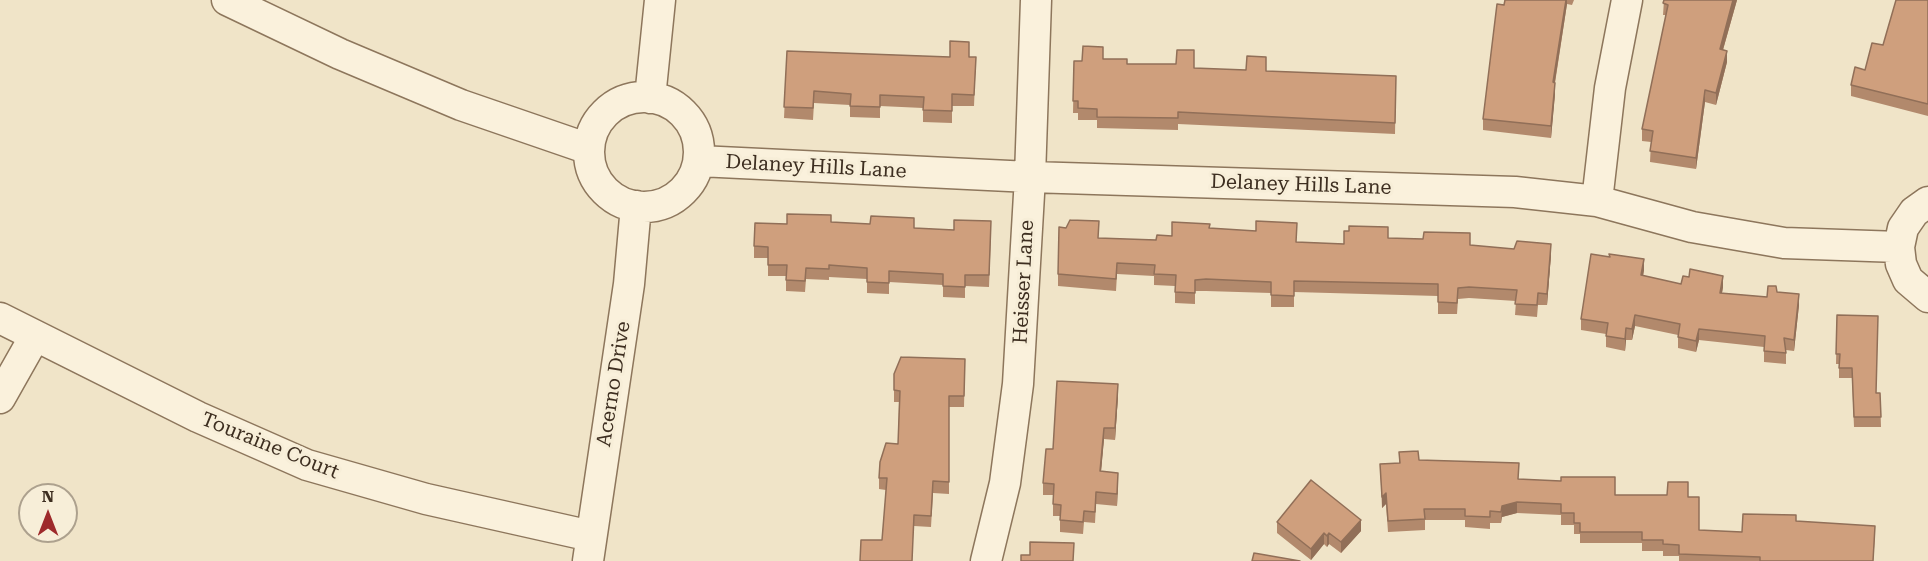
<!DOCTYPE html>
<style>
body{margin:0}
#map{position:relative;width:1928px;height:561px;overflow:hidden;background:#f0e4c8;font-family:"Roboto Serif",serif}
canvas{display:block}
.north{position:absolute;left:18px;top:483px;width:60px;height:60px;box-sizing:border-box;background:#f7eed8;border:2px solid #ada18e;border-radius:50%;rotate:0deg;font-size:16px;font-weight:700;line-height:24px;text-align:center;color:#3d2e20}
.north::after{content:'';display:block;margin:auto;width:21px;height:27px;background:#9e2a2b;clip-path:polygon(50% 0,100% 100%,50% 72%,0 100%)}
</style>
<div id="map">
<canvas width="1928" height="561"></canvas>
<div class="north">N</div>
</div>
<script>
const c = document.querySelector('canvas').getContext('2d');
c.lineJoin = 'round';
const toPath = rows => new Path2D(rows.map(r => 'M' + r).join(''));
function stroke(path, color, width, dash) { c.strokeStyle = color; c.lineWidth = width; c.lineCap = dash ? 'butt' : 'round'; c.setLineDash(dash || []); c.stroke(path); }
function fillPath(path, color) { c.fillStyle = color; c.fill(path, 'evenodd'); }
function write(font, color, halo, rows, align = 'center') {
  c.font = font + ' "Roboto Serif",serif'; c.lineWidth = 6; c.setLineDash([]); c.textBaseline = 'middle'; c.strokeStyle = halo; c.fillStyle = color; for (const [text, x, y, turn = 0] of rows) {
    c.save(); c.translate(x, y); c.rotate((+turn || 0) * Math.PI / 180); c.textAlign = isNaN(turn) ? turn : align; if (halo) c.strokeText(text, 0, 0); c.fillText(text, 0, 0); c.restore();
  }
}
const minor = toPath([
 [227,0,340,54,461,105,589,149],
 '589 152a55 55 0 1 1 110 0a55 55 0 1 1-110 0Z',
 [650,98,660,0],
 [699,161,1030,177,1515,192,1597,201,1692,227,1784,243,1899,247],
 [1597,201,1610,88,1627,0],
 [1928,202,1914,212,1903,228,1899,247,1901,264,1908,280,1928,297],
 [0,318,198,417,307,465,426,499,591,536],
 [0,398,35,336],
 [588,561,629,284,636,206],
 [986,561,1005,483,1018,384,1030,177,1036,0]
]);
stroke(minor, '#8d765c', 33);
stroke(minor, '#faf1dc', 30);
fillPath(toPath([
 [1505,0,1574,0,1572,5,1567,4,1555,83,1555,94,1551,138,1483,130,1483,119],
 [1664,0,1737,0,1723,50,1727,62,1716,105,1705,102,1696,169,1650,162,1651,142,1642,141,1642,129,1666,15,1663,15],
 [1928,0,1928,116,1851,96,1851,85,1865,70,1883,45],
 [787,51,950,57,976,57,974,106,952,106,952,123,923,122,923,108,880,106,880,118,850,117,850,105,814,103,813,120,784,118],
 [1103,59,1127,64,1194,68,1266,71,1396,76,1395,134,1178,124,1178,130,1097,128,1097,120,1078,120,1078,113,1073,113,1074,61,1082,61],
 [831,222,991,233,989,287,965,286,965,298,943,297,943,285,889,282,889,294,867,293,867,279,829,277,829,280,806,279,805,292,786,291,786,276,768,276,768,258,754,258,754,246,787,224],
 [1210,228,1297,242,1344,244,1388,238,1470,245,1551,255,1547,305,1538,305,1537,317,1515,315,1516,301,1469,298,1458,299,1457,314,1438,314,1438,296,1294,292,1294,307,1271,307,1271,293,1206,291,1195,291,1195,304,1175,303,1175,286,1154,285,1154,276,1117,274,1116,291,1058,286,1058,274,1098,238,1156,240],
 [1609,254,1644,270,1643,276,1681,284,1723,287,1722,293,1767,297,1777,292,1799,305,1794,351,1786,350,1786,364,1764,362,1764,347,1699,340,1696,352,1678,348,1678,335,1635,326,1632,340,1626,340,1625,351,1606,347,1606,334,1581,330,1581,319,1609,257],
 [1837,315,1876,393,1880,393,1881,427,1854,427,1852,378,1839,378,1839,364,1836,364],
 [965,359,964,407,949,407,949,494,933,493,931,527,914,526,882,540,886,490,879,489,879,478,898,444,899,402,894,402,894,374],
 [1118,396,1115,440,1104,439,1101,471,1118,484,1117,506,1096,504,1095,523,1084,522,1083,534,1060,532,1060,516,1053,516,1053,495,1043,495,1043,483,1053,449],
 [1399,452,1419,460,1519,479,1615,495,1688,497,1699,530,1742,532,1796,521,1875,537,1873,561,1679,561,1679,556,1663,556,1663,551,1642,551,1642,543,1580,543,1580,534,1574,534,1574,525,1561,525,1561,515,1517,513,1502,517,1501,523,1490,523,1490,529,1465,527,1465,520,1425,520,1425,530,1388,532,1386,504,1382,508,1380,464,1399,463],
 [1277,522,1361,531,1341,553,1329,544,1327,547,1324,544,1311,560,1277,533]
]), '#b2896c');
fillPath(toPath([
 [1566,0,1567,0,1567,4,1553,94,1553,82],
 [1733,0,1737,0,1720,60,1720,49],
 [1727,51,1727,62,1716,105,1716,93],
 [1555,83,1555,94,1551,138,1551,126],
 [1705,90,1705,102,1696,169,1696,158],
 [1551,244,1551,255,1547,305,1547,294],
 [1644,259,1644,270,1641,287,1641,275],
 [1723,276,1723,287,1720,304,1720,293],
 [1799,294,1799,305,1794,351,1794,340],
 [1635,315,1635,326,1632,340,1632,329],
 [1626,328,1626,340,1625,351,1625,339],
 [1699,329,1699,340,1696,352,1696,341],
 [1118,384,1118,396,1115,440,1115,428],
 [1104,428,1104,439,1100,483,1100,471],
 [1118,473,1118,484,1117,506,1117,494],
 [1386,493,1386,504,1382,508,1382,497],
 [1517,502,1517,513,1502,517,1501,523,1502,506],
 [1361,520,1361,531,1341,553,1341,542],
 [1324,533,1324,544,1311,560,1311,549],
 [1329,533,1329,544,1327,547,1327,536]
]), '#916f58');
const building = toPath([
 [1505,0,1566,0,1553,82,1555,83,1551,126,1483,119,1497,4,1504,5,1505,0],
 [1664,0,1733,0,1720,49,1727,51,1716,93,1705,90,1696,158,1650,151,1653,131,1642,129,1668,5,1663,3,1664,0],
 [1896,0,1928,0,1928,104,1851,85,1855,67,1865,70,1872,43,1883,45,1896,0],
 [950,41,969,42,969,57,976,57,974,95,952,94,952,111,923,110,924,97,880,95,880,107,850,106,851,94,814,91,813,108,784,107,787,51,950,57,950,41],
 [1083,46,1103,47,1103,59,1127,59,1127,64,1176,64,1177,50,1194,50,1194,68,1246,70,1247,56,1266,57,1266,71,1396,76,1395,123,1178,112,1178,118,1097,117,1097,109,1078,108,1078,101,1073,101,1074,61,1082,61,1083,46],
 [787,214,831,215,831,222,870,224,871,216,914,218,914,228,954,230,954,220,991,221,989,275,965,275,965,287,943,286,943,274,889,271,889,283,867,282,867,268,829,265,829,269,806,268,805,281,786,280,787,265,768,265,768,247,754,246,755,223,787,224,787,214],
 [1070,220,1099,221,1098,238,1156,240,1157,235,1172,236,1172,222,1210,224,1209,228,1256,231,1256,221,1297,223,1296,242,1344,244,1344,231,1349,231,1349,226,1388,227,1388,238,1423,239,1424,232,1470,233,1470,245,1514,249,1517,241,1551,244,1547,294,1538,293,1537,305,1515,304,1517,290,1469,287,1458,288,1457,303,1438,302,1438,284,1294,281,1294,296,1271,295,1271,282,1206,279,1195,280,1195,293,1175,292,1176,275,1154,274,1155,265,1117,263,1116,279,1058,274,1059,227,1066,228,1070,220],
 [1591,254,1610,257,1609,254,1644,259,1641,275,1681,284,1683,276,1689,277,1690,269,1723,276,1720,293,1767,297,1768,286,1776,286,1777,292,1799,294,1794,340,1784,338,1786,353,1764,351,1765,336,1699,329,1696,341,1678,337,1680,324,1635,315,1632,329,1626,328,1625,339,1606,336,1608,323,1581,319,1591,254],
 [1837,315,1878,316,1876,393,1880,393,1881,417,1854,417,1852,368,1839,368,1840,354,1836,354,1837,315],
 [901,357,965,359,964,396,949,396,949,482,933,481,931,516,914,515,912,561,860,561,861,540,882,540,887,478,879,478,880,462,886,443,898,444,900,391,894,390,894,374,901,357],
 [1057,381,1118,384,1115,428,1104,428,1100,471,1118,473,1117,494,1096,492,1095,512,1084,511,1083,522,1060,520,1061,505,1053,504,1054,484,1043,483,1046,449,1053,449,1057,381],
 [1418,451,1419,460,1519,463,1518,479,1561,481,1561,477,1615,477,1615,495,1667,495,1668,482,1688,482,1688,497,1699,497,1699,530,1742,532,1743,514,1796,515,1796,521,1875,526,1873,561,1760,561,1760,557,1679,554,1679,545,1663,544,1663,540,1642,540,1642,532,1580,532,1580,523,1574,523,1574,513,1561,513,1561,504,1517,502,1502,506,1501,512,1490,511,1490,517,1465,516,1465,509,1424,509,1425,519,1388,521,1386,493,1382,497,1380,464,1400,463,1399,452,1418,451],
 [1311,480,1361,520,1341,542,1329,533,1327,536,1324,533,1311,549,1277,522,1311,480],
 [1030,542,1074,543,1073,561,1021,561,1021,555,1030,555,1030,542],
 [1254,553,1300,561,1252,561,1254,553]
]);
fillPath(building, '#cf9f7d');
stroke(building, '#916f58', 1.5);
write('20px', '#3d2e20', '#f7eed8', [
 ["Delaney Hills Lane",816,167,3],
 ["Delaney Hills Lane",1301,185,2],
 ["Heisser Lane",1024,282,-87],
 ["Acerno Drive",614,384,-81],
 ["Touraine Court",270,446,22]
]);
</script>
